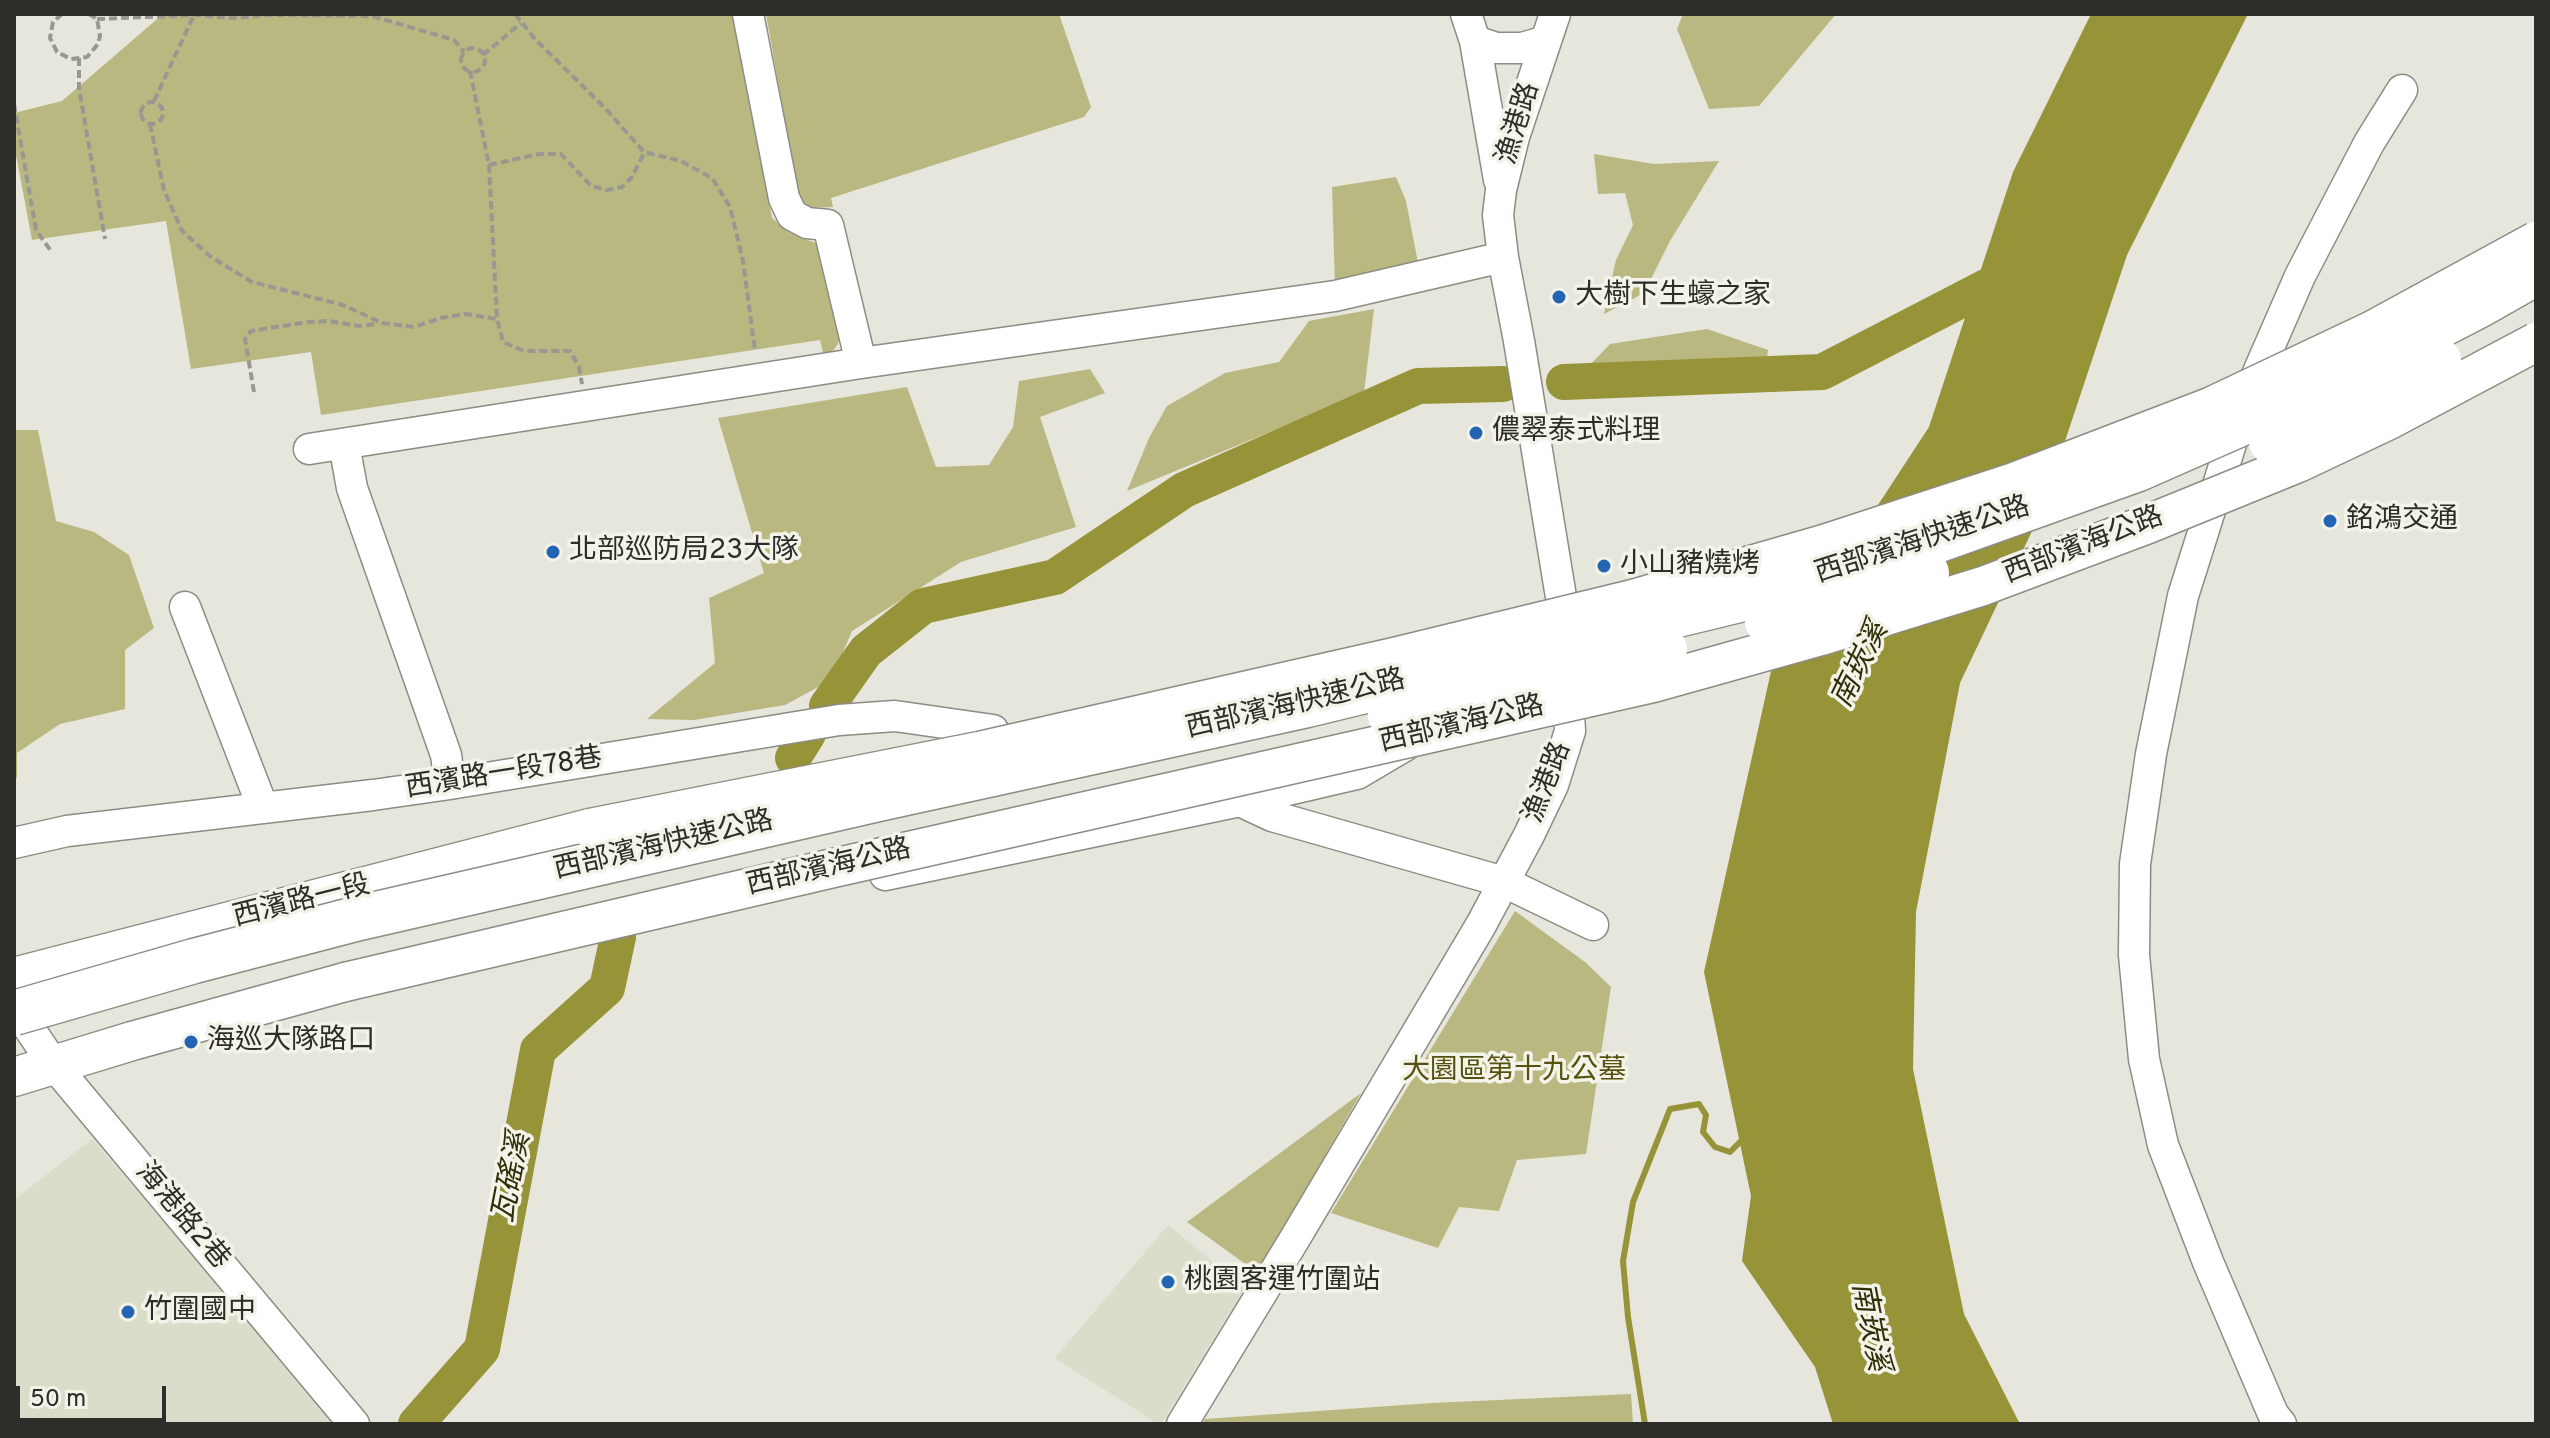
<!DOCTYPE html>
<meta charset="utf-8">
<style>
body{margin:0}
#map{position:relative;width:2550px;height:1438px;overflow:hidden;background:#e6e6dc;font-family:Overpass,sans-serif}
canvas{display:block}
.frame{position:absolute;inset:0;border:16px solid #2d2d29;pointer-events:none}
.scale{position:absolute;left:16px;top:1386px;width:150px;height:36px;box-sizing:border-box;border:4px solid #2d2d29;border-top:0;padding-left:10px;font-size:24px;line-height:28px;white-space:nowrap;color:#2d2d29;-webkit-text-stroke:6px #f3f3e9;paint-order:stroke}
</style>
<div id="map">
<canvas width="2550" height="1438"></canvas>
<div class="frame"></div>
<div class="scale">50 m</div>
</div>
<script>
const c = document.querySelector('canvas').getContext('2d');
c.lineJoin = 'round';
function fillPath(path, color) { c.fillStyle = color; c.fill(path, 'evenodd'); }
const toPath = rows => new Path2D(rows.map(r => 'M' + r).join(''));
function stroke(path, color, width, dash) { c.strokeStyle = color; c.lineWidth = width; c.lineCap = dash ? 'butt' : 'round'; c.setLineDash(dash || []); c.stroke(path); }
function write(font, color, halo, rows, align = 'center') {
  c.font = font + ' Overpass,"Noto Sans TC",sans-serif'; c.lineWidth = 7; c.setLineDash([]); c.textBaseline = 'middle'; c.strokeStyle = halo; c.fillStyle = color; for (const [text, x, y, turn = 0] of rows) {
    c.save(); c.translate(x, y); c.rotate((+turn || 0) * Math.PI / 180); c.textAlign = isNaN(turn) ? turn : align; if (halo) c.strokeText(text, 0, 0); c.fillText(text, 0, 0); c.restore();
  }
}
fillPath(toPath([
 [92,1139,340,1424,14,1424,14,1200],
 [1168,1225,1245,1288,1161,1424,1158,1424,1055,1358]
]), '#dcdccb');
fillPath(toPath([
 [163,14,733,14,772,218,790,233,818,244,841,332,838,344,832,352,824,357,820,340,321,415,311,352,191,369,166,221,32,240,14,144,14,113,62,101],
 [766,14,1059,14,1091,107,1084,117,831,198,833,207,808,208,799,198],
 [1683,14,1836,14,1759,106,1709,109,1677,29],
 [1594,154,1654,164,1719,161,1670,241,1644,293,1604,314,1616,260,1633,225,1625,193,1598,194],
 [1396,177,1406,201,1419,268,1335,286,1332,187],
 [1374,309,1364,393,1127,491,1149,438,1167,406,1225,373,1279,362,1309,321],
 [1707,329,1768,350,1766,366,1585,370,1610,344],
 [1090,369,1105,393,1040,417,1076,527,961,562,852,631,831,680,785,705,694,720,647,719,715,663,709,598,764,573,718,418,907,387,936,467,989,465,1013,427,1019,381],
 [14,430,38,430,56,521,94,532,129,555,154,628,125,650,125,709,60,724,17,753,17,778,14,779],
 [1515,911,1585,962,1611,987,1586,1154,1517,1160,1499,1211,1459,1207,1438,1248,1331,1213],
 [1361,1093,1258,1273,1187,1222],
 [1631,1394,1633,1424,1202,1424,1205,1419,1432,1403]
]), '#b9b880');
fillPath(toPath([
 [2091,14,2248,14,2127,255,2042,510,1960,683,1916,912,1913,1069,1964,1314,2020,1424,1833,1424,1815,1367,1742,1261,1751,1196,1704,972,1772,667,1929,427,2013,172]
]), '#979339');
stroke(toPath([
 [1645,1424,1628,1317,1623,1261,1633,1202,1670,1109,1699,1104,1706,1115,1703,1132,1715,1147,1730,1152,1744,1138]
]), '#979339', 6);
stroke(toPath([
 [1564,382,1822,372,2017,271],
 [827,706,866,651,923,606,1055,577,1184,490,1418,386,1503,384],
 [793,758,808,734],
 [416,1424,482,1349,538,1050,607,988,618,937]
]), '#979339', 36);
const minor = toPath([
 [748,14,784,198,792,215,807,223,828,225,861,363],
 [1466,14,1475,41,1499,180],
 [1555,14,1514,137,1501,190,1498,215,1503,257,1519,341,1561,597,1564,638],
 [1475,41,1496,48,1522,48,1546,41],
 [344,444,352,488,446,755,450,784],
 [309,449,861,363,1335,296,1503,257],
 [185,607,263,808],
 [1240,801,1272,816,1504,882,1593,925],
 [14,843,67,831,373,795,450,784,839,720,895,716,993,730],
 [885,875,1240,801,1357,774,1406,745],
 [14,1006,54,1065,354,1424],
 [1182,1424,1294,1240,1481,925,1529,835,1553,785,1570,731,1567,682],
 [2281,1424,2273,1414,2208,1262,2163,1145,2144,1059,2134,955,2135,864,2151,754,2183,596,2242,409,2300,276,2369,143,2402,90]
]);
const major = toPath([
 [14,977,590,828],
 [14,1077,132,1041,345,982]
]);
stroke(minor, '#8c8c84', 33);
stroke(major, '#8c8c84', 41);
stroke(toPath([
 [62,14,53,22,50,38,57,52,71,59,87,57,98,44,100,36,97,19,89,14],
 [515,14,535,39,605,108,644,152,681,161,712,178,730,207,743,261,755,351],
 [97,19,194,15,234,18,270,15,372,16,454,40,464,52],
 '461 60a12 12 0 1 1 24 0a12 12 0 1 1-24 0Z',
 [483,55,521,23],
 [79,58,79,88,105,239],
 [470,71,489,165,497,319,503,342,524,351,570,351,579,367,582,384],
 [154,101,194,15],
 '141 113a11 11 0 1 1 22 0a11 11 0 1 1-22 0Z',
 [14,104,36,230,51,251],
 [150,124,164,190,182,231,211,257,252,282,343,305,382,323,414,327,441,318,465,314,497,319],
 [489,165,539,154,561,154,591,186,607,190,622,187,632,177,644,153],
 [254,392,245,339,251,331,308,322,329,321,359,326,376,324]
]), '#989891', 4, [8, 4]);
stroke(minor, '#fff', 30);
stroke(major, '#fff', 38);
const majorBridge = toPath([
 [590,828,979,751,1394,657,1633,599,1824,544,2014,482,2210,407,2373,330,2536,241],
 [345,982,829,869,1653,683,1821,636,1983,586,2148,524,2298,463,2391,419,2536,342]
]);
const highwayBridge = toPath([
 [2271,442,2334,416,2439,360],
 [1767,622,1851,600,1927,573],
 [1390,715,1533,683,1665,649],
 [14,1013,194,961,359,918,878,799,1307,705,1743,599,1939,540,2138,469,2308,394,2476,307,2536,273]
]);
stroke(majorBridge, '#8c8c84', 41, []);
stroke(highwayBridge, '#8c8c84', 47, []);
stroke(majorBridge, '#fff', 38);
stroke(highwayBridge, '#fff', 44);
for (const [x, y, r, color] of [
 [1559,297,8,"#2464b5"],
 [1476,433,8,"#2464b5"],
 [2330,521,8,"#2464b5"],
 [553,552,8,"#2464b5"],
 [1604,566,8,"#2464b5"],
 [191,1042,8,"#2464b5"],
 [1168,1282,8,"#2464b5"],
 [128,1312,8,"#2464b5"]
]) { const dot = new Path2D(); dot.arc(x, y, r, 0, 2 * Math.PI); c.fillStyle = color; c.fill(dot); stroke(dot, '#f3f3e9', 3); }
write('28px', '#2d2d29', '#f3f3e9', [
 ["漁港路",1520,124,-73],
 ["西部濱海快速公路",1923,542,-18],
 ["西部濱海公路",2084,547,-21],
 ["西部濱海快速公路",1296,706,-13],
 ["西部濱海公路",1462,726,-13],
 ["西濱路一段78巷",504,775,-9],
 ["漁港路",1549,783,-69],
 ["西部濱海快速公路",664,847,-13],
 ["西部濱海公路",829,869,-13],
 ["西濱路一段",302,903,-14],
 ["海港路2巷",181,1217,50]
]);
write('28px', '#2d2d29', '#f3f3e9', [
 ["大樹下生蠔之家",1575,297],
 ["儂翠泰式料理",1492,433],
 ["銘鴻交通",2346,521],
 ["北部巡防局23大隊",569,552],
 ["小山豬燒烤",1620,566],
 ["海巡大隊路口",207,1042],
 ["桃園客運竹圍站",1184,1282],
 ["竹圍國中",144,1312]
], 'left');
write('28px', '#56520e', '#f3f3e9', [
 ["大園區第十九公墓",1514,1072]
]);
write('italic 30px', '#302e06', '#f3f3e9', [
 ["南崁溪",1862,666,-64],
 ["瓦磘溪",514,1178,-79],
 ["南崁溪",1868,1327,79]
]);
</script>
